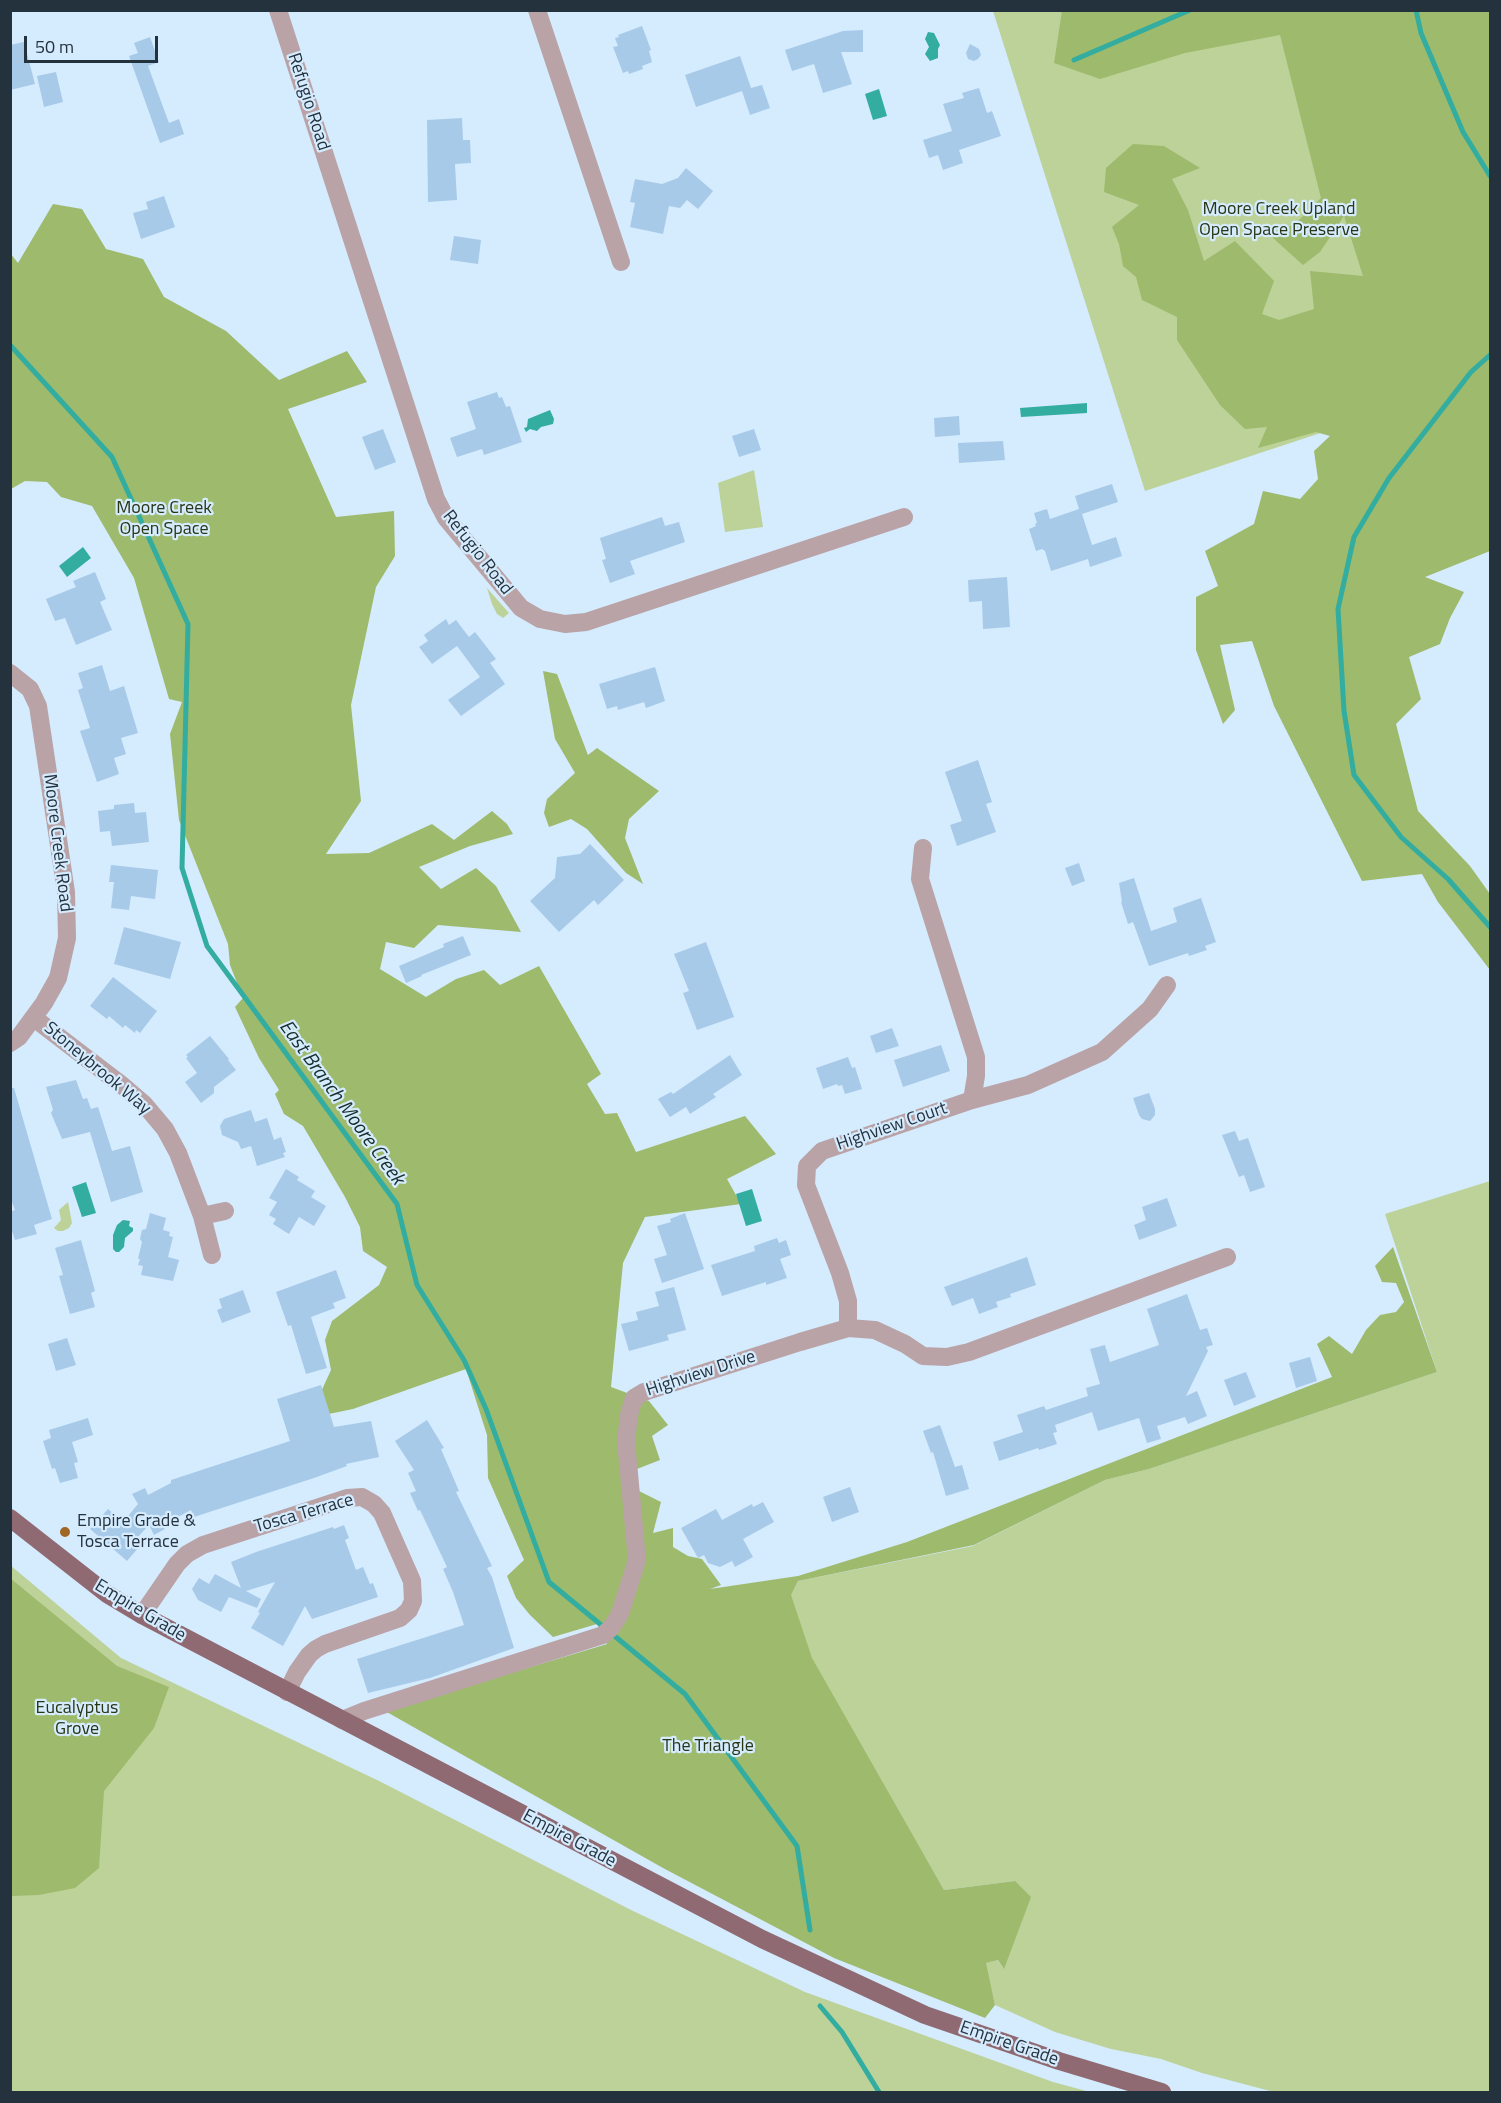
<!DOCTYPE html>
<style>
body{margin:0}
#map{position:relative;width:1501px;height:2103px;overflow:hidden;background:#d5ebfe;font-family:"Titillium Web",sans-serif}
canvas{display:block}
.frame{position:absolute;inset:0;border:12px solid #24323e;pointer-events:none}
.scale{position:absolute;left:24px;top:36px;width:134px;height:27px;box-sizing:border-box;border:3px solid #24323e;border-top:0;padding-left:8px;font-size:18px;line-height:21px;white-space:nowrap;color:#24323e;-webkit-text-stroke:4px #d5ebfe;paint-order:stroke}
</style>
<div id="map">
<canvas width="1501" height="2103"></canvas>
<div class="frame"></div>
<div class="scale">50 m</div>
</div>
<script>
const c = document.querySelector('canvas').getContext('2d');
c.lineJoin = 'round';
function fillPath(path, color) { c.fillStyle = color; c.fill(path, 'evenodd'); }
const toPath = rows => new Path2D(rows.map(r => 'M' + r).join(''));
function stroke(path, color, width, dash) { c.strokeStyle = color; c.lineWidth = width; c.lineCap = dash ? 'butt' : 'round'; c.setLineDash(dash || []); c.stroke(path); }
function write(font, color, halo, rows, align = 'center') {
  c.font = font + ' "Titillium Web",sans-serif'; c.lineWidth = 4.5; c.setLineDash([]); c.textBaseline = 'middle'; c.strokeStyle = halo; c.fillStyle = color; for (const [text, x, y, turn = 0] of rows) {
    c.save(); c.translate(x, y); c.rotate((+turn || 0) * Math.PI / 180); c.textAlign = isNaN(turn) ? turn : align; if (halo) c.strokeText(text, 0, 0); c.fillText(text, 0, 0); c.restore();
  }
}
fillPath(toPath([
 [993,11,1490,11,1490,377,1145,491],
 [754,470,763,527,725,532,718,483],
 [487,588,509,613,503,618,497,614,492,604],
 [1490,1181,1490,2092,1274,2092,1202,2073,1161,2059,1111,2049,1055,2032,995,2005,985,1963,998,1960,1003,1968,1015,1881,944,1890,817,1671,788,1600,798,1581,973,1546,1105,1480,1149,1469,1437,1372,1385,1214],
 [68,1202,72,1223,69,1228,63,1231,58,1231,54,1228,61,1220,59,1210],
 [10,1565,121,1658,379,1781,631,1910,805,1992,1053,2082,1090,2092,11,2092]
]), '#bcd299');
fillPath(toPath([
 [1062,11,1490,11,1490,551,1425,577,1464,592,1450,618,1440,644,1409,657,1421,699,1396,724,1418,811,1470,866,1490,894,1490,970,1438,902,1422,874,1362,881,1274,706,1252,641,1220,645,1235,710,1223,724,1196,650,1196,597,1218,586,1205,551,1254,524,1263,491,1300,499,1318,479,1314,451,1330,436,1316,432,1258,448,1267,427,1245,429,1220,405,1177,340,1177,317,1142,300,1136,277,1123,266,1119,244,1112,227,1139,205,1104,192,1106,168,1133,144,1164,146,1200,168,1172,179,1188,210,1204,261,1235,241,1274,281,1262,314,1279,320,1314,309,1310,271,1363,276,1344,216,1320,252,1303,265,1273,238,1298,221,1321,198,1280,35,1185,53,1100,79,1054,63],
 [53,204,82,209,106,249,143,259,164,297,226,331,279,380,347,351,367,382,288,409,336,517,394,511,395,556,376,587,351,705,361,801,326,854,369,853,432,824,454,840,492,811,507,824,513,834,470,846,419,867,441,889,476,868,496,886,521,932,438,925,414,948,386,942,380,969,426,997,456,979,484,970,500,985,539,966,601,1074,587,1084,605,1114,617,1113,636,1152,745,1116,776,1154,727,1179,741,1204,645,1217,623,1263,611,1387,649,1401,668,1425,652,1436,660,1460,637,1469,633,1488,661,1502,653,1533,673,1528,673,1547,688,1556,702,1559,721,1585,710,1589,798,1576,907,1542,1332,1377,1317,1344,1329,1336,1352,1354,1366,1330,1380,1315,1396,1312,1404,1302,1396,1283,1382,1282,1375,1266,1393,1247,1437,1372,1149,1469,1105,1480,974,1545,798,1581,791,1595,812,1658,944,1890,1015,1881,1031,1897,1004,1969,998,1960,986,1963,995,2005,985,2018,834,1958,663,1868,385,1711,607,1644,597,1624,553,1637,530,1615,516,1598,507,1576,524,1560,488,1478,487,1435,466,1369,353,1409,309,1418,331,1370,325,1340,332,1321,379,1285,387,1267,363,1251,360,1227,345,1197,303,1126,284,1114,275,1094,279,1090,259,1058,235,1007,243,998,230,965,228,944,179,820,170,734,182,702,169,699,134,578,92,506,61,497,47,482,25,481,11,489,10,253,18,263],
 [543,671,557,674,588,755,597,748,659,791,629,819,625,838,643,884,626,873,587,829,571,819,549,827,544,813,547,799,575,773,555,739],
 [10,1578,117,1666,169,1687,154,1728,104,1791,99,1868,75,1888,39,1895,11,1896]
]), '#9eba6d');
fillPath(toPath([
 [928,32,934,33,940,45,938,49,938,58,930,61,925,54,929,47,925,39],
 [879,89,887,116,873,120,865,94],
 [1087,403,1087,413,1021,417,1020,408],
 [550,410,554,419,553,424,541,427,537,431,530,429,526,432,524,428,527,427,528,419],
 [83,547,91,558,67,577,59,566],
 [86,1182,96,1213,82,1217,72,1187],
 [752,1189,762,1221,746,1226,736,1194],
 [123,1220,130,1221,129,1226,133,1228,133,1231,125,1238,124,1247,119,1252,116,1252,113,1249,113,1235,117,1225]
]), '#32ada0');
stroke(toPath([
 [1416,10,1421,33,1463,132,1490,176],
 [1074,60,1190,10],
 [10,345,112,457,188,624,182,868,207,946,397,1204,417,1285,464,1360,486,1409,549,1582,685,1694,797,1846,810,1930],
 [1490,355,1471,372,1389,478,1354,537,1338,609,1344,711,1354,775,1401,837,1448,879,1490,927],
 [820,2006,842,2032,879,2092]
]), '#32ada0', 5);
fillPath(toPath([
 [642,26,651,50,649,51,652,62,642,66,643,69,629,74,628,71,623,73,613,47,618,46,615,38,619,37,618,35],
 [863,30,863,52,841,52,852,84,823,93,814,64,792,71,785,50,843,31],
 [150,37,159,62,148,66,169,123,179,119,184,134,160,143,129,56,138,53,134,43],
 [24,42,35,84,10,90,10,45],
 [970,44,979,49,981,55,978,59,974,61,968,59,966,53],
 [740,56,751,88,762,85,770,108,750,115,742,91,696,107,685,75],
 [56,72,63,102,44,107,37,76],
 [979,88,987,113,992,111,1001,136,959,150,963,163,943,170,938,155,929,158,923,140,952,131,943,104,964,98,962,93],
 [462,118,463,140,470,140,471,163,455,164,457,200,428,202,427,120],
 [686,168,713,191,698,209,687,200,680,208,669,206,663,234,630,227,635,203,630,202,635,179,662,184,678,178],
 [164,196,175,227,141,239,133,213,148,209,146,202],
 [454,236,481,240,478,264,450,260],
 [497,392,499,398,502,397,506,407,510,406,522,442,484,455,482,449,457,457,450,438,476,429,467,402],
 [959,416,960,435,935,437,934,418],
 [383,429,396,462,375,470,362,437],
 [754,429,761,450,739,457,732,436],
 [1003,441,1005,460,959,463,958,443],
 [1112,484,1118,502,1082,514,1092,545,1116,537,1122,556,1090,567,1088,559,1051,571,1045,551,1042,549,1036,551,1029,529,1036,526,1035,524,1037,523,1034,513,1047,509,1050,519,1079,509,1075,496],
 [662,517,665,526,679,522,685,542,630,561,635,574,610,583,602,560,606,559,600,538],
 [95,572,106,599,100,602,112,630,76,645,65,618,55,621,46,599,76,587,73,581],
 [1007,577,1010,627,983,629,982,601,969,602,968,580],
 [446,619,449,625,456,620,469,637,475,632,496,659,490,663,505,684,461,716,448,700,480,677,457,646,432,664,419,647,428,641,424,635],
 [102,665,110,691,124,686,138,733,121,738,126,754,114,758,119,774,97,782,80,731,90,728,78,690,83,688,78,673],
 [655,667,665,701,646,708,644,702,618,710,617,706,607,709,599,684],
 [978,760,992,802,986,804,996,832,957,846,950,825,962,821,945,772],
 [134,803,135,813,146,812,149,842,112,846,110,831,100,832,98,811,114,809,114,805],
 [590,844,624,880,598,905,594,900,559,932,530,901,555,878,557,857,580,854],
 [1079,863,1085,881,1072,886,1065,868],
 [111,865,158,870,155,899,131,896,129,910,111,908,114,882,109,882],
 [1134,878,1151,931,1177,922,1173,908,1201,898,1216,942,1205,946,1207,950,1189,956,1188,953,1149,966,1133,922,1128,924,1121,902,1122,902,1119,883],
 [124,927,181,942,170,979,114,964],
 [463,936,471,955,421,975,422,976,406,983,399,966,444,947,443,944],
 [706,942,734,1017,697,1030,683,993,689,991,674,954],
 [113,977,157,1011,140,1033,136,1030,135,1033,125,1025,123,1028,109,1016,107,1019,90,1006],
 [892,1028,899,1046,876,1053,870,1036],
 [210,1036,229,1059,228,1060,236,1070,214,1087,214,1093,201,1103,185,1082,197,1073,186,1058,188,1057,186,1055],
 [941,1045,950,1071,903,1087,894,1060],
 [730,1055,742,1075,713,1094,716,1097,690,1114,686,1107,670,1117,658,1099,671,1092,673,1094],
 [848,1057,852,1068,855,1067,862,1089,845,1094,842,1085,838,1086,837,1084,823,1089,816,1068],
 [76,1080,83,1099,87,1098,91,1109,98,1107,112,1151,130,1146,143,1192,111,1202,90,1132,62,1139,51,1113,53,1110,46,1087],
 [10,1088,14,1088,52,1219,34,1225,37,1234,15,1240,10,1225,10,1212,15,1210,10,1197],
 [1149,1093,1155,1109,1155,1115,1150,1121,1142,1119,1139,1115,1133,1098],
 [251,1110,255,1122,267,1118,274,1140,281,1137,286,1152,283,1153,285,1157,257,1166,251,1146,241,1149,238,1142,222,1135,220,1126,224,1119],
 [1235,1131,1239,1141,1248,1138,1265,1187,1250,1192,1244,1175,1239,1177,1222,1135],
 [286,1169,299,1177,297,1180,315,1191,311,1197,326,1206,314,1226,299,1217,289,1234,273,1224,276,1219,269,1215,277,1202,269,1198],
 [1167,1198,1177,1226,1139,1240,1134,1225,1146,1220,1142,1207],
 [150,1213,166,1218,163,1230,170,1232,169,1236,173,1237,168,1257,179,1260,173,1281,141,1275,143,1266,138,1265,140,1259,138,1259,142,1242,140,1239,142,1230,146,1229],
 [685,1213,704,1269,662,1283,654,1259,667,1255,657,1226,671,1222,670,1219],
 [777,1238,779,1243,786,1240,791,1255,780,1259,787,1278,766,1285,766,1282,722,1296,711,1265,755,1251,754,1246],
 [81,1240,95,1291,91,1293,95,1307,70,1314,59,1276,63,1275,55,1248],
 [1027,1257,1036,1285,1010,1294,1011,1297,996,1302,998,1307,979,1314,973,1298,952,1306,944,1287],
 [336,1270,346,1298,333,1303,335,1308,311,1317,327,1368,306,1374,291,1325,288,1326,276,1292],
 [674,1287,686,1330,667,1335,669,1340,629,1351,621,1324,638,1320,636,1312,659,1306,655,1292],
 [243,1290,251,1312,222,1323,217,1310,222,1308,219,1299],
 [1187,1294,1200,1330,1207,1328,1213,1345,1206,1347,1208,1351,1186,1396,1197,1391,1207,1416,1188,1424,1185,1417,1157,1426,1161,1439,1147,1443,1139,1418,1098,1431,1092,1412,1055,1425,1057,1432,1053,1433,1057,1444,1039,1450,1038,1448,999,1461,993,1442,1023,1432,1017,1415,1044,1406,1046,1410,1088,1396,1086,1388,1100,1384,1090,1349,1105,1345,1110,1362,1159,1345,1147,1309],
 [67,1338,76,1365,56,1371,48,1344],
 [1310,1357,1317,1381,1296,1388,1289,1363],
 [1246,1372,1256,1397,1234,1406,1224,1380],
 [321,1385,334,1427,371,1421,379,1457,346,1464,347,1466,314,1478,194,1517,191,1510,163,1525,165,1529,154,1535,149,1525,137,1538,132,1541,139,1547,127,1561,90,1529,108,1509,123,1522,138,1504,132,1494,145,1488,148,1495,171,1483,171,1480,290,1441,277,1399],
 [88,1418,93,1435,72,1442,78,1462,74,1463,78,1478,60,1483,55,1468,52,1469,43,1441,51,1438,49,1430],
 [427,1420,444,1448,441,1449,459,1491,456,1492,492,1566,487,1568,492,1577,514,1648,430,1678,368,1693,357,1659,464,1625,453,1592,443,1569,447,1567,420,1510,418,1511,410,1493,416,1491,408,1473,414,1470,395,1441],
 [940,1425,955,1467,962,1465,969,1489,946,1496,933,1452,931,1453,923,1431],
 [850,1487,859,1512,832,1522,823,1497],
 [763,1502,774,1522,743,1539,753,1557,735,1567,732,1561,720,1567,708,1563,704,1555,698,1558,681,1528,716,1509,722,1520,752,1504,753,1507],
 [344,1525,349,1538,345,1540,356,1570,363,1567,370,1584,373,1583,378,1597,312,1619,305,1606,283,1646,251,1628,260,1613,258,1612,275,1582,246,1591,261,1599,257,1608,229,1597,221,1612,198,1600,192,1589,199,1578,209,1584,215,1574,241,1588,231,1562,256,1552,333,1527,334,1529]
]), '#a7cae9');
stroke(toPath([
 [278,10,436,499,446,518,521,608,540,619,565,624,586,622,904,517],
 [537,10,621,262],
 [10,673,30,689,38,706,66,892,67,938,58,978,44,1003,19,1037,10,1043],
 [34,1018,123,1086,144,1104,165,1129,178,1153,202,1216,212,1255],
 [972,1100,1028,1085,1102,1052,1150,1009,1167,985],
 [202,1216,225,1211],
 [848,1328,848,1301,840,1273,806,1185,807,1166,822,1151,972,1100,976,1076,976,1057,920,879,923,848],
 [142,1615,177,1564,187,1554,203,1545,347,1498,362,1497,374,1504,382,1513,412,1581,413,1601,409,1610,400,1618,325,1644,316,1649,309,1655,297,1672,287,1692],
 [342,1720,364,1711,603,1635,611,1628,620,1614,637,1560,626,1441,629,1415,634,1398,644,1392,800,1342,848,1328,875,1330,905,1344,923,1356,947,1357,969,1352,1227,1257]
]), '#b9a3a7', 18);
stroke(toPath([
 [10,1518,107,1594,142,1615,762,1939,925,2015,1059,2061,1162,2092]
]), '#906a72', 18);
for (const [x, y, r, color] of [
 [65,1532,6,"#a06625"]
]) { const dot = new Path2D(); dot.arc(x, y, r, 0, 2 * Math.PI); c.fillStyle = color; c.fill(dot); stroke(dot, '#d5ebfe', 2); }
write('18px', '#24323e', '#d5ebfe', [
 ["Refugio Road",308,102,72],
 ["Refugio Road",477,553,52],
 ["Moore Creek Road",57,843,83],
 ["Stoneybrook Way",97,1069,40],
 ["Highview Court",892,1127,-19],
 ["Highview Drive",701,1374,-18],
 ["Tosca Terrace",304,1514,-16],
 ["Empire Grade",140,1611,31],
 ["Empire Grade",569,1839,28],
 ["Empire Grade",1009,2044,19]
]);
write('18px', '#2a3514', '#d5ebfe', [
 ["Moore Creek Upland",1279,210],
 ["Open Space Preserve",1279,231],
 ["Moore Creek",164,509],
 ["Open Space",164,530],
 ["Eucalyptus",77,1709],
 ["Grove",77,1730],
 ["The Triangle",708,1747]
]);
write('18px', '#24323e', '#d5ebfe', [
 ["Empire Grade &",77,1522],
 ["Tosca Terrace",77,1543]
], 'left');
write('italic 20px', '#192e2b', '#d5ebfe', [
 ["East Branch Moore Creek",341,1103,54]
]);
</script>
